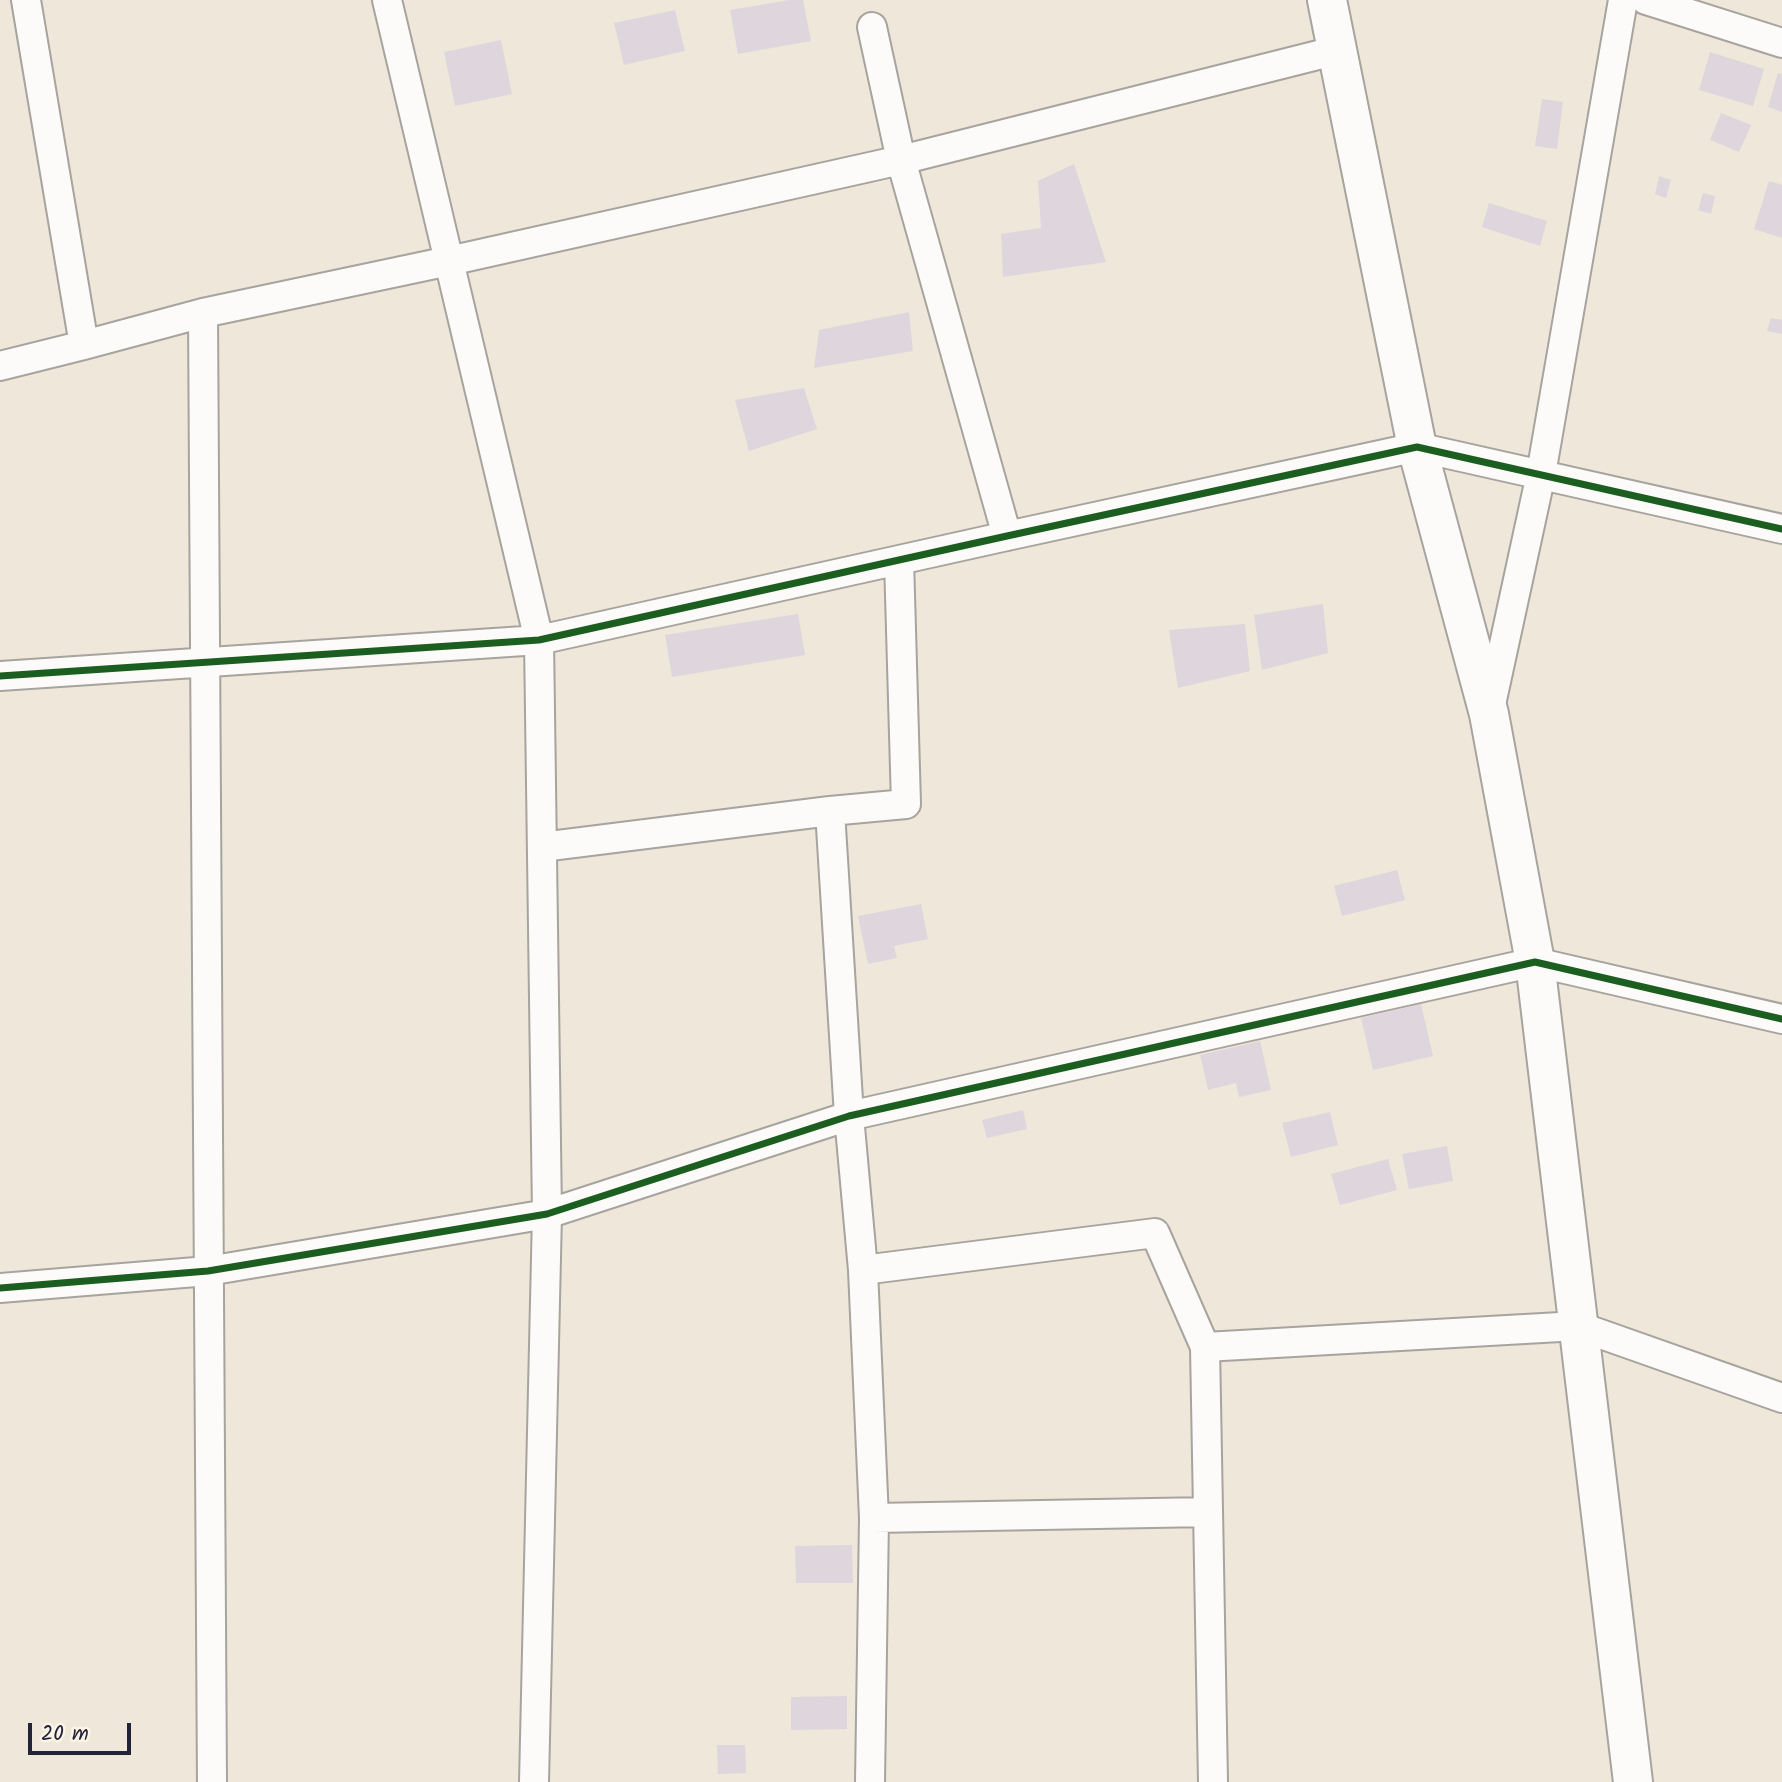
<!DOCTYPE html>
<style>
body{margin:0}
#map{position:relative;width:1782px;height:1782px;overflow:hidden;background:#efe7d9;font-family:Kalam,sans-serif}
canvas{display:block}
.scale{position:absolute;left:28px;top:1723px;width:103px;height:32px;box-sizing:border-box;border:4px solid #22223b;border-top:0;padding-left:9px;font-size:21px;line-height:24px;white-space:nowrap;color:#22223b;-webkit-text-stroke:5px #fcf5e5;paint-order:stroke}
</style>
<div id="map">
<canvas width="1782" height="1782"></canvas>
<div class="scale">20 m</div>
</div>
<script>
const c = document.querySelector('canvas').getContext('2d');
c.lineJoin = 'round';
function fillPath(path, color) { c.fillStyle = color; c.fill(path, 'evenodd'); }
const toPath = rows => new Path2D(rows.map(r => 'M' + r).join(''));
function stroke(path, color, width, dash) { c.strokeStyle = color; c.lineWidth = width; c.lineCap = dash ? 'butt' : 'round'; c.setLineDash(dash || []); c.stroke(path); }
fillPath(toPath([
 [789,0,803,0,811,41,738,54,730,10],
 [675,10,685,51,624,65,614,23],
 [501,40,512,94,455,106,444,52],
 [1710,52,1764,69,1753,106,1699,90],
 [1778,73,1782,74,1782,112,1768,107],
 [1542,99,1563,102,1557,149,1535,146],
 [1721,113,1751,125,1739,152,1710,140],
 [1074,164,1106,262,1003,277,1001,234,1041,228,1038,181],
 [1659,176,1671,180,1666,198,1655,194],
 [1769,181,1782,185,1782,238,1754,229],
 [1703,193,1715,196,1711,214,1698,210],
 [1489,203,1547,221,1540,246,1482,227],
 [909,312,913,351,814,368,819,330],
 [1771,318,1782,320,1782,334,1767,331],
 [804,388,817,429,749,451,735,400],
 [1323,604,1328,653,1262,670,1254,615],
 [798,614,805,655,672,677,665,635],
 [1245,624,1250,671,1178,688,1169,630],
 [1397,870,1405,900,1342,916,1334,886],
 [921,904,928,939,894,946,897,958,868,964,858,916],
 [1421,1004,1433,1056,1373,1070,1361,1018],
 [1260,1041,1271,1090,1239,1097,1236,1083,1208,1090,1200,1055],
 [1023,1110,1027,1129,987,1138,982,1120],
 [1330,1112,1338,1145,1291,1157,1282,1123],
 [1447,1146,1453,1181,1409,1189,1402,1154],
 [1388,1159,1397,1190,1340,1205,1331,1174],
 [852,1545,853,1583,796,1583,795,1546],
 [847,1696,847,1729,791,1730,791,1697],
 [717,1745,745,1745,746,1773,718,1774]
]), '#ded6dc');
const minor = toPath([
 [26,0,84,345],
 [387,0,539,640,547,1214,534,1782],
 [1646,0,1782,43],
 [872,27,901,160,1007,536],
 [203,313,212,1782],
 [0,366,84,345,203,313,449,261,901,160,1338,50],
 [0,676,539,640,1007,536,1417,447,1782,529],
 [1490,709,1541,474,1623,0],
 [830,811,849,1116,863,1270,874,1518,870,1782],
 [542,847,830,811,906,804,899,560],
 [863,1270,1155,1233,1205,1347,1213,1782],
 [0,1288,208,1271,547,1214,849,1116,1535,962,1782,1019],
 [1205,1347,1578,1326,1782,1398],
 [874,1518,1208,1512]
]);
const secondary = toPath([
 [1327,0,1417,447,1489,714,1535,962,1633,1782]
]);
stroke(minor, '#a7a39e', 32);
stroke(secondary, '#a7a39e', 42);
stroke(minor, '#fdfbf9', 28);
stroke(secondary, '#fdfbf9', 38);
stroke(toPath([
 [0,676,539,640,1007,536,1417,447,1782,529],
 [0,1288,208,1271,547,1214,849,1116,1535,962,1782,1019]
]), '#1b5e20', 7);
</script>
